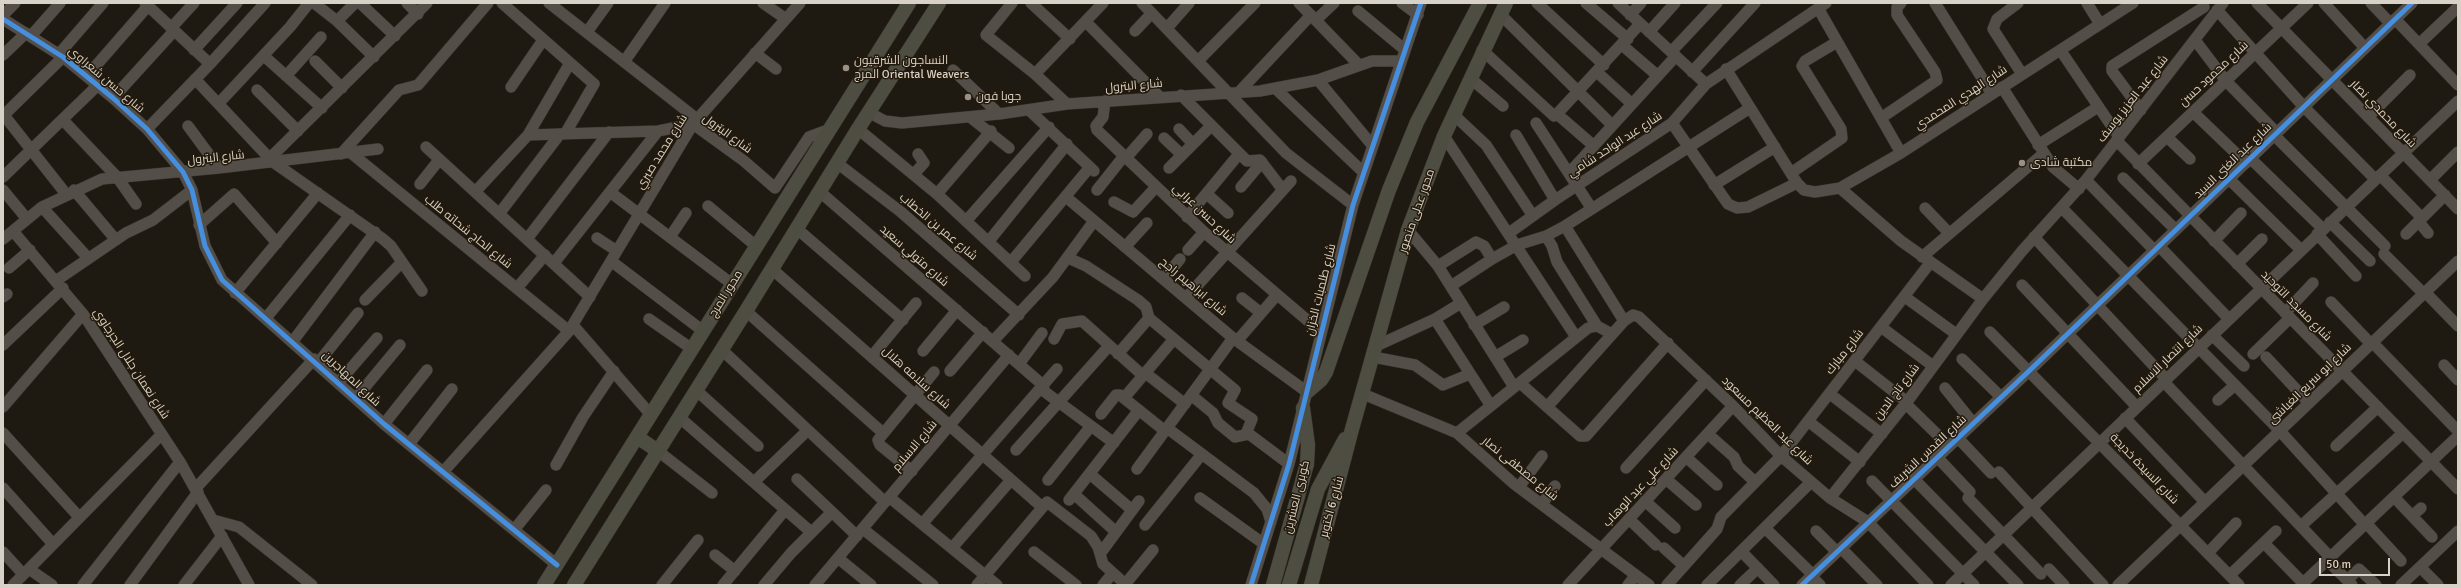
<!DOCTYPE html>
<meta charset="utf-8">
<style>
body{margin:0}
#map{position:relative;width:2461px;height:588px;overflow:hidden;background:#1e1911;font-family:Signika,sans-serif}
canvas{display:block}
.frame{position:absolute;inset:0;border:4px solid #d8d1c7;pointer-events:none}
.scale{position:absolute;left:2319px;top:558px;width:71px;height:18px;box-sizing:border-box;border:2px solid #d8d1c7;border-top:0;padding-left:5px;font-size:12px;line-height:14px;white-space:nowrap;color:#d8d1c7;-webkit-text-stroke:3px #241a0b;paint-order:stroke}
</style>
<div id="map">
<canvas width="2461" height="588"></canvas>
<div class="frame"></div>
<div class="scale">50 m</div>
</div>
<script>
const c = document.querySelector('canvas').getContext('2d');
c.lineJoin = 'round';
const toPath = rows => new Path2D(rows.map(r => 'M' + r).join(''));
function stroke(path, color, width, dash) { c.strokeStyle = color; c.lineWidth = width; c.lineCap = dash ? 'butt' : 'round'; c.setLineDash(dash || []); c.stroke(path); }
function write(font, color, halo, rows, align = 'center') {
  c.font = font + ' Signika,Cairo,sans-serif'; c.lineWidth = 3; c.setLineDash([]); c.textBaseline = 'middle'; c.strokeStyle = halo; c.fillStyle = color; for (const [text, x, y, turn = 0] of rows) {
    c.save(); c.translate(x, y); c.rotate((+turn || 0) * Math.PI / 180); c.textAlign = isNaN(turn) ? turn : align; if (halo) c.strokeText(text, 0, 0); c.fillText(text, 0, 0); c.restore();
  }
}
const minor = toPath([
 [145,3,210,64],
 [314,3,337,21,374,57],
 [360,3,395,36],
 [407,3,418,14],
 [502,3,594,84,565,134],
 [549,3,697,119],
 [763,3,786,19],
 [1012,3,986,35,1035,74,1067,104],
 [1031,3,1070,39],
 [1142,3,1286,153,1353,205],
 [1299,3,1359,65],
 [1402,3,1418,15],
 [1537,3,1604,65],
 [1586,3,1628,39],
 [1618,3,1706,84],
 [1935,3,1992,94],
 [2018,3,1997,19,1993,29,2022,74],
 [2087,3,2100,24],
 [2257,3,2458,209],
 [2324,3,2365,48],
 [2371,3,2390,23],
 [1818,8,1901,153],
 [2217,10,2304,107,2375,179],
 [1358,11,1405,50],
 [1500,14,1612,125],
 [3,15,15,3],
 [1630,15,1641,3],
 [3,19,63,57,113,98,147,129,183,172,192,190,205,246,222,280,384,424,557,565],
 [2395,19,2458,85],
 [1316,20,1334,3],
 [337,21,355,3],
 [1086,22,1160,97],
 [171,28,194,3],
 [1167,28,1189,3],
 [1135,31,1152,13],
 [587,32,608,3],
 [1649,32,1675,3],
 [31,36,60,3],
 [2195,40,2226,81,2277,133],
 [2419,44,2458,7],
 [1622,45,1658,76],
 [194,50,237,3],
 [1482,50,1554,116,1557,114,1594,146],
 [2061,51,2119,137],
 [1671,52,1717,3],
 [755,53,776,69],
 [59,54,103,3],
 [3,55,26,33],
 [264,56,322,108],
 [315,61,342,88],
 [1198,61,1255,3],
 [624,62,665,3],
 [1726,69,1797,183,1804,190,1815,192,1840,188,1901,153,2133,3],
 [953,70,999,114],
 [1692,72,1755,3],
 [1598,73,1632,104],
 [1035,74,1103,3],
 [87,76,148,6],
 [286,76,321,37],
 [1470,78,1503,106],
 [195,79,273,162,383,239,391,246,422,291],
 [1318,80,1372,145],
 [511,87,543,40],
 [2002,87,2053,167,2079,189],
 [1276,89,1363,172],
 [257,90,298,131],
 [1239,92,1311,15],
 [1181,95,1247,161,1260,160,1283,190],
 [113,98,174,31],
 [1105,101,1103,117,1096,126,1097,130,1204,232,1321,332],
 [219,103,290,27,309,3],
 [1029,110,1094,171],
 [2141,110,2112,71,2112,66,2204,7],
 [868,112,885,121,902,123,999,114,1067,104,1260,91,1318,80,1372,61,1401,61],
 [2193,112,2246,163],
 [3,114,66,194],
 [1453,114,1486,145,1533,216],
 [1557,114,1640,24],
 [3,116,63,57],
 [970,117,1009,148],
 [2368,117,2410,75],
 [1881,118,1937,80,1935,72,1897,15,1897,7,1901,3],
 [63,120,117,177,136,204],
 [1536,123,1592,209],
 [1672,123,1728,204,1737,208,1748,207,1797,183],
 [188,126,219,168],
 [147,129,210,64,265,3],
 [858,129,937,194,1025,276],
 [1179,129,1193,144],
 [528,135,658,131,693,124,744,161,775,188,809,137,828,130],
 [1516,135,1555,200],
 [2274,135,2385,246],
 [1444,136,1576,337],
 [2167,137,2190,159],
 [1164,138,1182,155],
 [2117,141,2458,489],
 [2038,145,2098,107],
 [426,147,590,297],
 [351,153,569,331],
 [341,154,399,90,418,85,488,3],
 [270,158,427,3],
 [1126,158,1147,134],
 [2250,158,2323,229],
 [837,163,901,212,1019,315],
 [2138,164,2308,3],
 [1169,168,1211,126],
 [1569,173,1676,56],
 [1791,173,1842,138,1841,129,1802,66,1805,61,1837,42],
 [914,174,924,163,918,154],
 [2380,175,2422,218],
 [3,177,98,85],
 [2123,178,2176,230],
 [2229,179,2301,250],
 [2086,180,2154,250],
 [2430,180,2458,152],
 [420,184,439,160],
 [1714,185,1775,147],
 [1241,187,1262,162],
 [1840,188,1901,241,1983,299],
 [3,190,27,219],
 [74,190,116,240],
 [1097,190,1124,156],
 [819,191,1044,386],
 [475,192,528,135,570,63],
 [610,192,732,284],
 [937,194,991,131],
 [1207,194,1228,213],
 [1066,197,1233,338,1307,392],
 [1114,202,1133,212,1156,187],
 [708,206,756,246],
 [42,207,88,258],
 [1925,208,1949,233],
 [2062,208,2280,431,2365,525],
 [499,214,560,134],
 [1187,217,1239,154],
 [967,220,1049,127],
 [2330,222,2370,261],
 [2419,222,2428,233],
 [199,225,234,194,277,243],
 [1565,226,1624,321],
 [796,228,903,320],
 [1408,230,1438,266,1514,387],
 [13,231,83,314,180,462,249,585],
 [1509,233,1555,200,1672,123,1706,84,1826,3],
 [2317,234,2356,276],
 [2406,234,2445,195],
 [1546,236,1552,246,1557,262,1597,326],
 [670,237,686,213],
 [2034,237,2166,379],
 [597,238,617,251],
 [3,239,42,207,102,179,219,168,378,149],
 [527,239,609,132],
 [989,241,1067,144],
 [2214,241,2241,213],
 [2159,246,2229,319],
 [1125,247,1147,223],
 [1188,250,1204,232],
 [2384,254,2424,294],
 [1922,257,2043,154],
 [1068,258,1086,266,1138,300,1146,307,1149,318,1235,390,1228,403,1252,419,1246,434],
 [611,261,703,331],
 [1011,262,1090,167],
 [554,263,658,131],
 [2237,264,2262,239],
 [1438,266,1476,242,1484,246,1492,259],
 [9,268,30,250],
 [772,269,1042,507],
 [1164,279,1180,259],
 [57,280,126,233,153,220,192,190],
 [2022,285,2137,407],
 [1451,286,1492,259,1517,245,1546,236,1565,226,1750,108],
 [517,288,545,255],
 [2425,292,2458,326],
 [235,293,318,193],
 [3,297,7,294],
 [1905,297,1956,334],
 [1186,298,1291,181],
 [1242,298,1261,313],
 [365,300,402,262],
 [2331,302,2371,344],
 [746,311,883,433],
 [2285,313,2313,283],
 [266,318,350,215],
 [649,319,692,349],
 [1435,319,1491,406],
 [573,325,651,415],
 [1474,325,1504,307],
 [1881,327,1933,366],
 [1990,332,2239,585],
 [2212,335,2244,366],
 [1054,339,1062,324,1082,321,1139,372,1148,375,1185,404],
 [293,341,375,232],
 [993,341,1053,277,1094,221],
 [1237,341,1276,296],
 [2373,343,2458,431],
 [3,345,63,288],
 [1376,346,1435,319,1461,303],
 [722,350,885,502],
 [923,351,957,310],
 [1118,354,1149,318],
 [2253,354,2290,318],
 [872,356,916,303],
 [1373,357,1415,365,1443,385,1470,374],
 [1495,357,1523,340],
 [2266,357,2309,403],
 [1962,359,2001,397],
 [1855,361,1907,402],
 [318,363,358,313],
 [1019,364,1042,333],
 [2444,365,2458,380],
 [950,371,983,332],
 [339,382,377,338],
 [2164,382,2330,557],
 [1520,383,1580,436,1586,436,1668,343],
 [1945,388,1973,423],
 [1041,389,1114,443],
 [696,390,758,446],
 [1363,394,1457,433,1513,483,1649,585],
 [1830,394,1882,434],
 [1191,395,1213,413,1218,423,1235,437,1249,434,1289,464],
 [356,398,400,345],
 [1124,398,1174,339],
 [2218,400,2235,385],
 [1906,404,1949,446],
 [3,407,83,314],
 [1547,407,1624,321,1633,315,1639,317,1733,406,1781,456,1830,498,1868,522,1928,585],
 [1101,414,1116,395,1120,395,1165,431],
 [679,417,811,532],
 [2125,418,2205,502],
 [1808,421,1860,462],
 [384,424,427,370],
 [1167,428,1254,493,1267,509,1271,522],
 [3,433,79,517],
 [1457,433,1588,328,1597,326,1612,334],
 [1708,434,1734,457,1738,466,1755,482],
 [1958,438,1991,473],
 [409,444,452,389],
 [2336,446,2378,407],
 [1016,450,1109,346],
 [658,451,712,493],
 [1686,457,1717,485],
 [1937,457,1970,492],
 [556,465,583,417,614,371],
 [1626,468,1706,380],
 [1137,469,1233,338],
 [912,471,880,445,878,440,934,372],
 [443,472,569,331,693,124,800,3],
 [1999,472,2103,585],
 [1090,474,1132,510],
 [797,479,832,512],
 [1666,479,1696,505],
 [1914,479,2018,585],
 [1048,480,1091,426],
 [1872,481,1974,585],
 [754,482,808,430],
 [1519,487,1542,456],
 [3,488,53,544],
 [196,488,314,359],
 [1074,494,1116,532],
 [889,497,997,585],
 [2394,497,2432,537],
 [1200,498,1264,544],
 [1830,498,1907,402,1983,299,2022,251,2086,180,2223,3],
 [1968,498,2041,574],
 [1069,500,1139,410],
 [1645,501,1675,528],
 [1542,504,1555,486],
 [2412,516,2421,508],
 [1629,519,1656,545],
 [213,520,239,527,312,585],
 [923,523,1057,369],
 [2366,523,2401,561],
 [1145,525,1202,454],
 [2301,526,2403,433],
 [1765,528,1813,575],
 [863,529,933,585],
 [514,530,546,490],
 [1816,531,1837,552],
 [2264,543,2305,585],
 [952,548,1011,480],
 [1664,548,1684,566],
 [1841,548,1877,585],
 [1741,551,1774,585],
 [3,552,23,574],
 [1034,552,1076,585],
 [2208,553,2236,523],
 [1100,554,1139,501],
 [715,555,735,571],
 [838,558,871,585],
 [2327,560,2352,585],
 [2420,567,2438,585],
 [29,569,52,585],
 [2049,569,2064,585],
 [2230,575,2276,531],
 [1811,576,1820,585],
 [2347,580,2359,569,2376,585],
 [13,585,161,435],
 [83,585,180,462],
 [130,585,198,492],
 [184,585,222,536],
 [662,585,698,540],
 [723,585,785,510],
 [764,585,791,553,832,512,857,536],
 [815,585,1009,355],
 [977,585,1047,502,1091,536,1098,547,1103,564,1123,582,1127,582,1153,550],
 [1103,585,1112,574],
 [1251,585,1289,464,1353,205,1421,3],
 [1568,585,1733,406],
 [1628,585,1636,575],
 [1667,585,1717,529,1721,517,1781,456,1930,263],
 [1707,585,1811,482],
 [1740,585,1758,568],
 [1802,585,2029,371,2412,3],
 [1951,585,2458,101],
 [2118,585,2458,261],
 [2301,585,2458,436],
 [2401,585,2458,531]
]);
const major = toPath([
 [1307,392,1321,380,1326,372,1389,190,1417,122,1480,3],
 [637,437,658,451],
 [544,585,909,3],
 [574,585,746,311,858,129,939,3],
 [1273,585,1307,464,1308,445,1303,408],
 [1289,585,1318,489,1345,439],
 [1311,585,1352,429,1408,230,1444,136,1506,3]
]);
stroke(minor, '#36322c', 12);
stroke(major, '#36322c', 15);
stroke(minor, '#534e48', 11);
stroke(major, '#4e4d42', 14);
stroke(toPath([
 [3,19,63,57,113,98,147,129,183,172,192,190,205,246,222,280,384,424,557,565],
 [1251,585,1289,464,1353,205,1421,3],
 [1802,585,2029,371,2412,3]
]), '#468fdf', 5);
for (const [x, y, r, color] of [
 [846,68,4,"#979187"],
 [968,97,4,"#979187"],
 [2022,163,4,"#979187"]
]) { const dot = new Path2D(); dot.arc(x, y, r, 0, 2 * Math.PI); c.fillStyle = color; c.fill(dot); stroke(dot, '#241a0b', 1.5); }
write('12px', '#d8d1c7', '#241a0b', [
 ["النساجون الشرقيون",854,61],
 ["المرج Oriental Weavers",854,75],
 ["جوبا فون",976,97],
 ["مكتبة شادى",2030,163]
], 'left');
write('12px', '#d8d1c7', '#241a0b', [
 ["شارع محمود حسن",2214,74,-43],
 ["شارع حسن شعراوي",106,80,40],
 ["شارع البترول",1134,86,-5],
 ["شارع الهدي المحمدي",1961,98,-33],
 ["شارع عبد العزيز يوسف",2133,99,-52],
 ["شارع محمدي نصار",2383,114,46],
 ["شارع البترول",727,134,36],
 ["شارع عبد الواحد شامي",1615,145,-33],
 ["شارع محمد صبري",662,152,-58],
 ["شارع البترول",216,158,-6],
 ["شارع عبد الغنى السيد",2233,161,-44],
 ["محور عدلى منصور",1417,211,-71],
 ["شارع حسن عرابي",1204,214,43],
 ["شارع عمر بن الخطاب",938,227,40],
 ["شارع الحاج شحاته طلب",468,232,39],
 ["شارع متولي سعيد",914,256,41],
 ["شارع ابراهيم راجح",1193,287,40],
 ["شارع طلمبات الخزان",1321,290,-76],
 ["محور المرج",726,294,-58],
 ["شارع مسجد التوحيد",2296,306,45],
 ["شارع مبارك",1845,352,-52],
 ["شارع انتصار الاسلام",2168,359,-44],
 ["شارع نعمان جلال الجرجاوي",131,364,57],
 ["شارع سلامه هلال",916,378,42],
 ["شارع المهاجرين",351,379,43],
 ["شارع ابو سريع الغباشى",2310,384,-44],
 ["شارع تاج الدين",1897,392,-53],
 ["شارع عبد العظيم مسعود",1767,421,44],
 ["شارع الاسلام",915,446,-50],
 ["شارع القدس الشريف",1928,452,-43],
 ["شارع مصطفى نصار",1520,469,39],
 ["شارع السيدة خديجة",2144,469,46],
 ["شارع علي عبد الوهاب",1641,487,-47],
 ["كوبرى العشرين",1297,497,-76],
 ["شارع 6 اكتوبر",1332,507,-75]
]);
</script>
